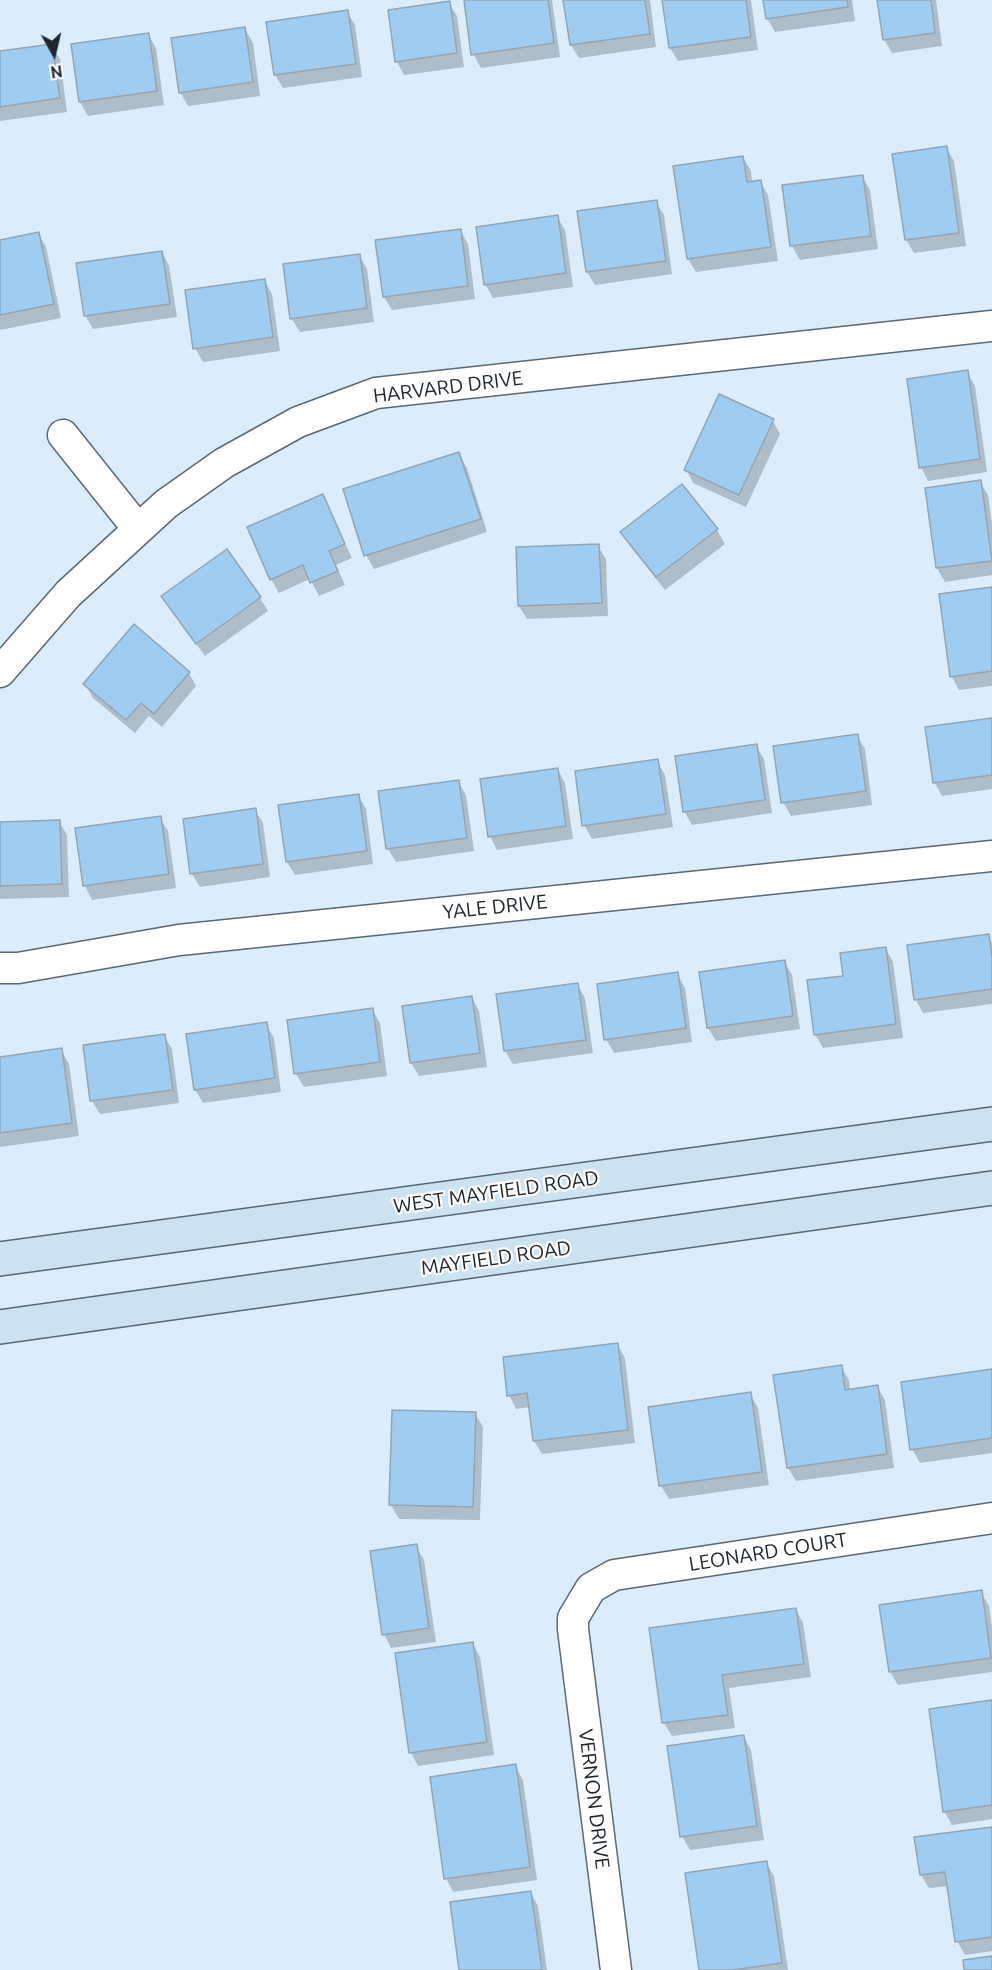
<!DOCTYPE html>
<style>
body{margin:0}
#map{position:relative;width:992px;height:1970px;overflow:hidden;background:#dbedfb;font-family:Ubuntu,sans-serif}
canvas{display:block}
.north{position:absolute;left:24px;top:24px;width:60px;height:60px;-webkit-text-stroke:4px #fff;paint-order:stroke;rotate:172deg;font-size:16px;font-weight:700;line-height:24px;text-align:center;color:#20272c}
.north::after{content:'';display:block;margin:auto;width:21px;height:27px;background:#20272c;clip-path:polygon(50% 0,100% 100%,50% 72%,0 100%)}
</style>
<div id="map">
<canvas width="992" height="1970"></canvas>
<div class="north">N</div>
</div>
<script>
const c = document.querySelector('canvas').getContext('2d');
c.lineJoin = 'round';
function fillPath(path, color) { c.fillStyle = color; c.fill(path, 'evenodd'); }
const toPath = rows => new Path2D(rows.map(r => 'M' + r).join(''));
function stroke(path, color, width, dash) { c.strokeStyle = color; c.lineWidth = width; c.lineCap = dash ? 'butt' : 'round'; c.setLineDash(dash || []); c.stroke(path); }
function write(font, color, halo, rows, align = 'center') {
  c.font = font + ' Ubuntu,sans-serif'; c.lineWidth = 4.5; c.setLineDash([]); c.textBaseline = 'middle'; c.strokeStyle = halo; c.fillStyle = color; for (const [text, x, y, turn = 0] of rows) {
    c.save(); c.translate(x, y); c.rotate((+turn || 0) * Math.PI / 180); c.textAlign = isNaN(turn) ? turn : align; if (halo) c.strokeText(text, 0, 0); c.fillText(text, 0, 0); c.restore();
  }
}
fillPath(toPath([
 [465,0,552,0,560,57,481,68,473,54],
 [565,0,650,0,656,47,579,58,571,45],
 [664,0,751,0,758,50,678,61,670,48],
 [765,0,852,0,855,21,775,32,767,18],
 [879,0,936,0,942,46,892,53,884,39],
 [449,3,457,16,464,67,404,75,397,62],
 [347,12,355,25,362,77,283,88,275,75],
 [245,29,253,43,260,96,188,106,180,92],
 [148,34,156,48,164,105,88,116,80,102,72,45],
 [52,46,60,59,67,112,0,121,0,53],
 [946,147,954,161,966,246,914,253,906,240,894,155],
 [743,157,751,171,752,182,760,181,768,195,778,261,696,272,688,259],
 [862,176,870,190,878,249,800,260,792,246,784,187],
 [656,202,664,215,672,274,595,285,587,272],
 [557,217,565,230,573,287,493,298,485,284],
 [460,230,468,244,475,299,392,310,384,297],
 [38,233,46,247,61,318,0,330,0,241],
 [162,252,169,266,177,317,93,329,85,315],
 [359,255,367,269,374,322,300,332,292,319],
 [264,280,272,294,280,351,203,362,195,348],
 [967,372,975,386,987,472,928,481,921,467],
 [773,421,780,434,746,507,693,483,686,469],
 [459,454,467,468,487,532,374,569,366,555,345,490],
 [980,482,988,495,992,524,992,575,945,582,937,568,926,489],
 [682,486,717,530,725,544,665,590,630,546,622,532],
 [323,496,352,558,336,565,345,585,319,596,310,579,279,593,271,579],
 [598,546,606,559,608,616,527,619,519,606],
 [992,588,992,686,959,690,952,677],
 [260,598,268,611,205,656,171,610],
 [189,673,196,686,162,727,149,716,135,733,93,698,85,684],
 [992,719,992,789,942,796,934,782],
 [857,736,865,749,872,805,791,816,783,802],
 [756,746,764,759,772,813,692,825,684,811],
 [657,761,665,775,673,827,592,839,584,825],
 [558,770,565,783,573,839,497,850,490,836],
 [458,781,466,795,474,851,396,862,388,849],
 [358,795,366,809,373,864,295,875,287,862],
 [255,810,263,823,270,877,200,887,192,874,184,820],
 [160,818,168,831,176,888,92,900,85,886,77,830],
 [59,821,67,835,69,897,0,899,0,823],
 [988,936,992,943,992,1004,923,1013,916,1000],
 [886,949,893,962,903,1038,823,1048,815,1034,844,977],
 [784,961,792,975,800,1029,716,1041,708,1028],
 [677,974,685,988,692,1042,614,1053,606,1039],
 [577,984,585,998,593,1053,513,1064,505,1051,498,996],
 [472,998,479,1011,487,1067,419,1076,411,1063,404,1007],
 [372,1009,380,1023,387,1076,304,1087,296,1074,288,1021],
 [266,1024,274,1038,281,1092,203,1103,195,1089],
 [164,1036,172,1049,179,1103,100,1114,92,1101],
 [61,1050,69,1064,79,1136,0,1147,0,1059],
 [617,1344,625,1358,635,1443,542,1454,534,1441,530,1407,516,1409,509,1395],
 [841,1367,849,1380,850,1391,877,1387,885,1400,894,1468,796,1481,788,1468,775,1376],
 [992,1371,992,1453,920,1463,912,1449],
 [750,1394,758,1408,769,1485,669,1499,661,1486,650,1408],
 [393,1411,475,1413,483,1427,480,1520,399,1519,391,1505],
 [416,1546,424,1560,436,1642,391,1648,384,1634],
 [981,1592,989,1606,992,1628,992,1672,898,1685,890,1672],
 [796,1609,803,1623,811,1677,729,1688,735,1728,672,1736,664,1723,651,1629],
 [473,1644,480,1657,494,1755,418,1766,411,1753],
 [992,1702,992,1819,952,1825,944,1811],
 [744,1737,751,1750,764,1840,690,1850,682,1836],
 [515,1766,523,1780,537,1880,453,1892,446,1878],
 [992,1828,992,1951,965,1955,957,1941,949,1886,929,1888,921,1875,916,1839],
 [766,1863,774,1876,788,1970,700,1970],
 [530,1892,538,1906,547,1970,461,1970]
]), '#0003');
const building = toPath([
 [464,0,548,0,554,43,471,55,464,0],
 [563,0,645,0,650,34,570,45,563,0],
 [662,0,746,0,751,37,669,48,662,0],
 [763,0,847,0,848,7,766,19,763,0],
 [877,0,931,0,935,33,883,40,877,0],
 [450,1,457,53,395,62,388,10,450,1],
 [348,10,356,64,274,75,266,22,348,10],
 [245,27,253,82,179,93,171,38,245,27],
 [149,33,157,91,79,102,71,44,149,33],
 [52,44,60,98,0,107,0,51,52,44],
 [947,146,959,233,905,240,892,154,947,146],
 [743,156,747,182,761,180,771,247,687,259,673,166,743,156],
 [863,175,871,236,790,246,782,185,863,175],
 [657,200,666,261,586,272,577,211,657,200],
 [558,215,566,273,484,285,476,227,558,215],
 [461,229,468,286,383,297,375,240,461,229],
 [39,232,54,304,0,315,0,240,39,232],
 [162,251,170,304,84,316,76,263,162,251],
 [360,254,367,308,290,319,283,264,360,254],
 [265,279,273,337,193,349,185,290,265,279],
 [968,370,980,459,919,468,907,379,968,370],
 [719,394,774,419,739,495,684,470,719,394],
 [459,452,481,519,364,556,343,489,459,452],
 [981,480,992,561,936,568,925,488,981,480],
 [682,484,718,529,656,577,620,532,682,484],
 [323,494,345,544,329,551,338,571,310,583,303,565,270,580,247,527,323,494],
 [599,544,602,603,518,606,516,547,599,544],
 [227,549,261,597,196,644,161,596,227,549],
 [992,587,992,671,950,677,939,594,992,587],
 [134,624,190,672,154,714,141,703,126,720,83,684,134,624],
 [992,718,992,775,933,783,925,727,992,718],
 [858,734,866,791,781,803,773,746,858,734],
 [757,744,765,800,683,812,675,756,757,744],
 [658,759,666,814,582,826,575,771,658,759],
 [558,768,566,826,488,837,480,779,558,768],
 [459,780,467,838,386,849,378,791,459,780],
 [359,794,367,851,286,862,278,805,359,794],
 [256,808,263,864,190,874,183,819,256,808],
 [161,816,169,874,83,886,75,828,161,816],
 [60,820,62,884,0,886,0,822,60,820],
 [989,934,992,957,992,989,914,1000,907,945,989,934],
 [886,947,896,1024,814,1035,807,980,843,976,840,953,886,947],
 [785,960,793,1016,707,1028,699,972,785,960],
 [678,972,686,1028,604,1040,597,984,678,972],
 [578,983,586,1040,504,1051,496,994,578,983],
 [472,996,480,1053,410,1063,402,1006,472,996],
 [373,1008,380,1062,294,1074,287,1020,373,1008],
 [267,1022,275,1078,194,1090,186,1034,267,1022],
 [165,1034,173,1090,90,1101,83,1045,165,1034],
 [62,1048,72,1123,0,1133,0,1057,62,1048],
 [618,1343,628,1430,533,1441,527,1393,507,1396,503,1357,618,1343],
 [842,1365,845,1390,878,1385,887,1454,787,1468,773,1375,842,1365],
 [992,1369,992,1438,910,1450,901,1382,992,1369],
 [751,1392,762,1472,659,1486,648,1407,751,1392],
 [392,1410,476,1412,473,1507,389,1505,392,1410],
 [417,1544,429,1628,382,1635,370,1551,417,1544],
 [982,1590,991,1658,889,1672,879,1605,982,1590],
 [796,1608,804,1664,722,1675,728,1715,662,1723,649,1628,796,1608],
 [473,1642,487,1742,409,1753,395,1653,473,1642],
 [992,1700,992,1805,943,1812,929,1709,992,1700],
 [744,1735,757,1826,680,1837,667,1746,744,1735],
 [516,1764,530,1867,444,1879,430,1777,516,1764],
 [992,1827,992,1937,955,1942,945,1872,920,1875,914,1837,992,1827],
 [767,1861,782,1963,733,1970,699,1970,685,1873,767,1861],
 [531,1891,542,1970,459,1970,450,1902,531,1891],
 [992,1956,992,1970,964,1970,963,1960,992,1956]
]);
fillPath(building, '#9ecdf1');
stroke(building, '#94a4b1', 1.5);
const minor = toPath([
 [63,435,138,529],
 [0,672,68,594,166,504,224,463,298,422,376,393,992,326],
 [0,968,18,968,179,940,992,856],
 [616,1970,573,1629,573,1618,591,1588,614,1575,992,1518]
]);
const secondary = toPath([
 [0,1259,992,1124],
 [0,1327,992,1188]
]);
stroke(minor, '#586874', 33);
stroke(secondary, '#586874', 36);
stroke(minor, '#fff', 30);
stroke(secondary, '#cde2f1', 33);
write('20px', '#20272c', '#fff', [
 ["HARVARD DRIVE",448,387,-7],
 ["YALE DRIVE",495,907,-6],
 ["WEST MAYFIELD ROAD",496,1192,-8],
 ["MAYFIELD ROAD",496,1258,-8],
 ["LEONARD COURT",768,1552,-9],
 ["VERNON DRIVE",594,1799,83]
]);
</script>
